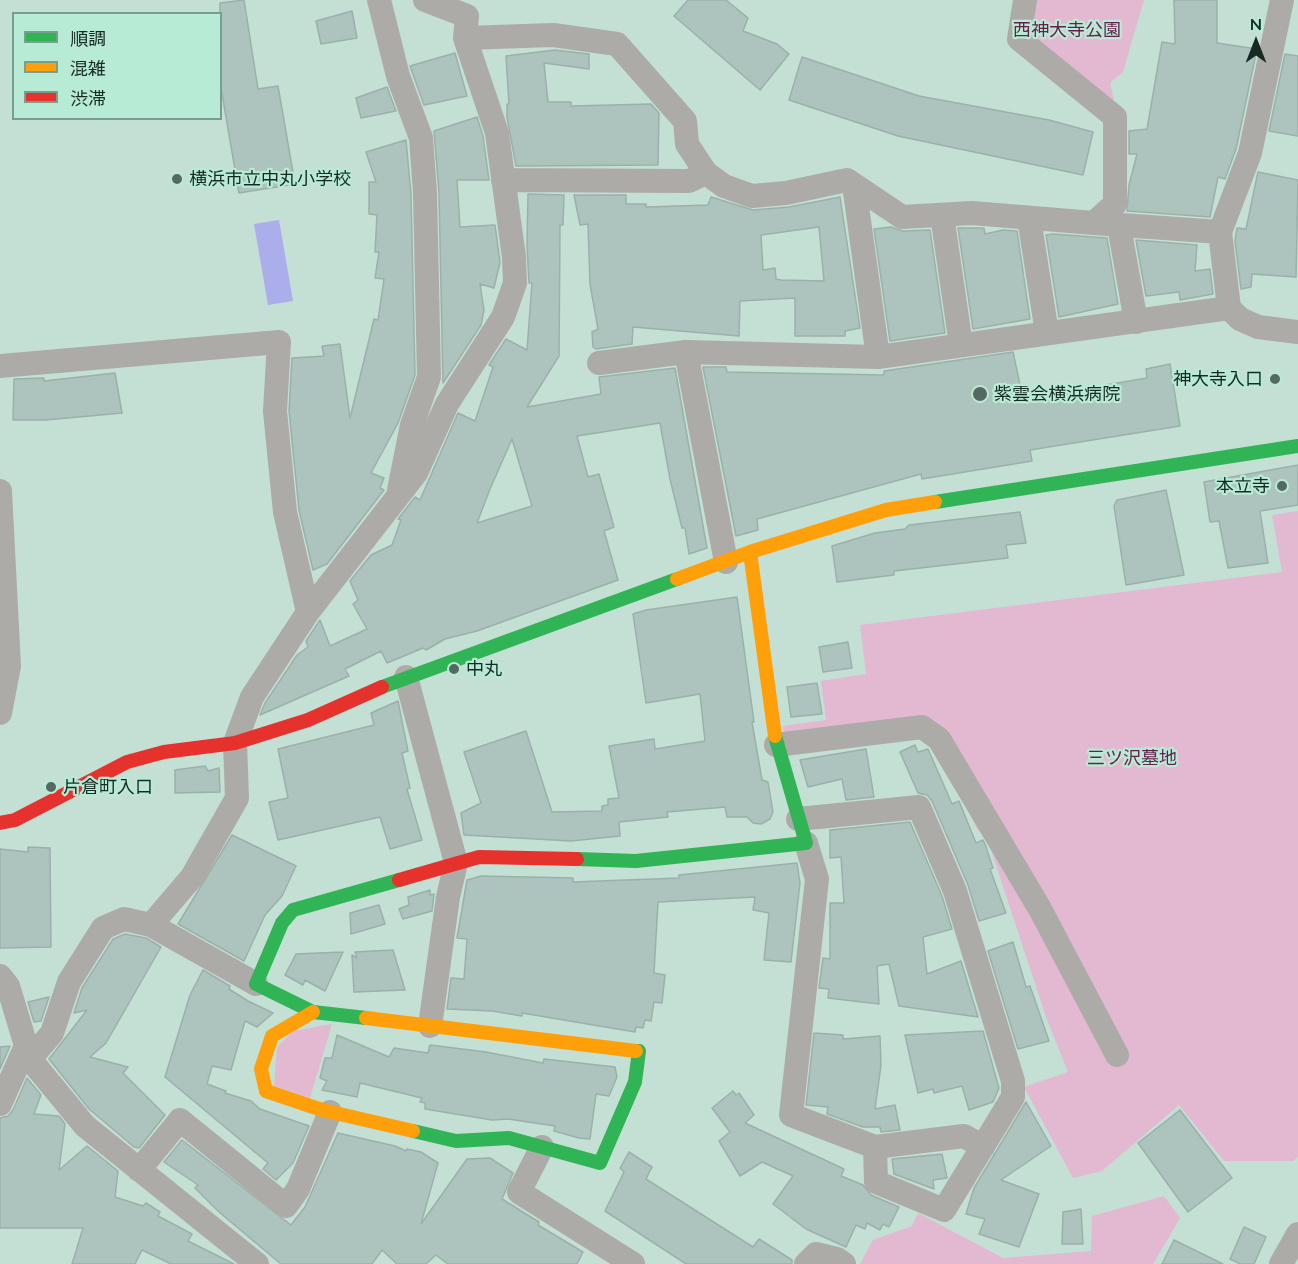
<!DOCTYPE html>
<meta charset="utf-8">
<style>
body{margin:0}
#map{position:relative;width:1298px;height:1264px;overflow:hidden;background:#c4dfd4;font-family:Lato,"Noto Sans JP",sans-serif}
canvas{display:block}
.legend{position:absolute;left:12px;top:12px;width:210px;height:108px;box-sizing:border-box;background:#b8ebd5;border:2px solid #779e8e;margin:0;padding:8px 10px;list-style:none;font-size:18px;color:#162a23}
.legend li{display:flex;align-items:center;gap:12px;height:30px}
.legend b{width:30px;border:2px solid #779e8e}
.north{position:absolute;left:1226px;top:12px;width:60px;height:60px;-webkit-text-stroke:4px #b8ebd5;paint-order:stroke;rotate:0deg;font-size:16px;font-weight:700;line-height:24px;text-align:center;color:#162a23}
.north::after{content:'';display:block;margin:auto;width:21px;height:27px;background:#162a23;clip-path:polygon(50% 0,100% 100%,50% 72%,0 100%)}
</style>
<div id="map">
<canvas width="1298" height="1264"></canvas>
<ul class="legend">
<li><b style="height:8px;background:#30b455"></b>順調</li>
<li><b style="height:8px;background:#ff9f0a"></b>混雑</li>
<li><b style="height:8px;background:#e5322d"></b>渋滞</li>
</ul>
<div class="north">N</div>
</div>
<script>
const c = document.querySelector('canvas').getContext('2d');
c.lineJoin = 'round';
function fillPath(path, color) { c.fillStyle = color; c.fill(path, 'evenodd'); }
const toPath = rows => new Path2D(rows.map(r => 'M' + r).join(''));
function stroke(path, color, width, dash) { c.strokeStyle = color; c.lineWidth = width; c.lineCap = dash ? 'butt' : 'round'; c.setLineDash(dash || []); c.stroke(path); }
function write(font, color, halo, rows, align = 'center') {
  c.font = font + ' Lato,"Noto Sans JP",sans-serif'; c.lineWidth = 4.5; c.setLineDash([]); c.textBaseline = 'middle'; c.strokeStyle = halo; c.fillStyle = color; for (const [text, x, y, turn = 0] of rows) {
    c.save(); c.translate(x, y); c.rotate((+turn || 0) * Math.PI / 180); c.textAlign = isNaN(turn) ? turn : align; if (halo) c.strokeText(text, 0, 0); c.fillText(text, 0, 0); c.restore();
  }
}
fillPath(toPath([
 [1029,0,1144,0,1123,72,1110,83,1115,105,1024,36],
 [1298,511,1298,1157,1293,1161,1224,1161,1179,1105,1102,1171,1073,1178,1024,1087,1068,1072,1046,1017,987,838,977,829,925,720,784,737,783,726,826,720,821,681,866,674,860,625,1282,572,1272,515],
 [332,1024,310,1098,274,1086,277,1047,293,1031],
 [1164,1196,1180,1218,1153,1264,860,1264,873,1240,912,1226,918,1213,1003,1258,1091,1251,1092,1216]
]), '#e3b9d1');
fillPath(toPath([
 [279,220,293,301,268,305,254,224]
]), '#acadeb');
const building = toPath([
 [244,0,258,89,278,86,295,184,239,193,220,82,220,3,244,0],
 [688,0,726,0,748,18,743,31,777,44,789,54,760,90,674,16,688,0],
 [1174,0,1217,0,1217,43,1257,49,1236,149,1225,179,1218,177,1210,217,1127,211,1129,185,1137,154,1129,154,1129,131,1147,129,1162,42,1175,44,1174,0],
 [352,11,357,38,321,44,316,21,352,11],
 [555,50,589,54,589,69,544,63,548,102,571,102,571,106,651,104,659,113,658,165,516,166,507,117,507,104,509,104,506,56,555,50],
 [455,53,467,96,424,105,410,66,455,53],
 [1285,54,1298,56,1298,136,1269,131,1285,54],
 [802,57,919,96,1049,120,1093,132,1083,175,898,136,789,100,802,57],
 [387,87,396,111,361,118,356,98,387,87],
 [477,117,483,136,489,180,457,180,460,227,495,225,500,262,494,288,480,284,484,310,481,325,443,383,439,193,434,131,477,117],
 [406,140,411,194,415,375,398,423,371,473,384,478,380,488,384,490,327,564,313,570,299,510,289,411,292,358,324,356,322,346,340,344,350,418,374,319,378,320,384,279,375,278,379,252,375,252,377,215,369,214,369,182,376,182,366,152,406,140],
 [1258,172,1298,180,1296,277,1252,274,1251,287,1241,289,1235,241,1237,228,1246,229,1258,172],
 [528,194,564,195,563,225,560,225,559,356,527,407,601,394,599,377,675,368,707,548,689,554,685,528,682,528,670,479,660,423,577,436,588,477,599,474,614,527,604,531,618,580,477,631,445,639,426,650,423,648,387,663,381,651,345,669,349,676,260,715,265,703,297,655,308,647,306,641,320,620,330,646,367,629,353,604,358,600,350,581,371,555,392,545,401,520,398,519,415,497,420,500,458,413,475,421,493,367,489,365,506,339,527,350,532,283,529,283,527,245,528,194],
 [512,439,532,506,477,523,490,489,512,439],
 [574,195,626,195,626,204,646,204,646,207,708,205,711,197,753,210,789,207,840,197,860,328,845,331,845,336,795,336,795,298,740,301,739,336,633,327,632,344,596,349,593,347,592,332,598,329,590,284,588,224,580,225,574,195],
 [819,227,824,281,781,280,776,279,775,268,763,270,761,235,819,227],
 [891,227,903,231,930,230,945,333,890,341,874,229,891,227],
 [958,228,984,228,985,234,1003,230,1017,231,1030,319,973,329,958,228],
 [1053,234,1107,238,1118,304,1059,317,1046,235,1053,234],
 [1136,240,1197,245,1195,271,1210,269,1213,294,1180,300,1179,292,1146,296,1136,240],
 [1013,352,1023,399,1147,378,1146,369,1170,364,1180,426,1030,450,1032,461,922,479,921,474,757,519,758,530,736,536,703,367,726,367,727,372,884,375,884,371,1013,352],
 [115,373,122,413,46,420,13,420,14,379,44,378,44,381,115,373],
 [1298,465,1298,505,1260,511,1268,563,1228,568,1219,521,1210,522,1204,482,1298,465],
 [1166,490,1184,575,1126,585,1114,506,1117,500,1166,490],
 [1020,512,1026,543,1006,545,1008,558,894,571,894,575,837,582,832,546,875,533,905,529,909,525,1020,512],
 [737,597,754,722,752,722,762,780,768,782,773,812,770,819,761,824,753,823,747,817,727,817,725,807,667,812,668,817,619,822,620,836,571,841,464,835,461,813,481,803,464,752,526,731,552,812,602,811,602,806,608,805,608,799,619,798,609,746,654,739,655,749,705,741,700,694,646,703,633,614,646,610,737,597],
 [848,642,852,668,823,672,819,647,848,642],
 [817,683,822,714,791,717,787,687,817,683],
 [398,701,408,751,402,753,410,788,407,789,422,840,390,849,380,817,278,840,269,802,288,798,278,749,374,725,371,713,398,701],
 [915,745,918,752,928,749,952,804,959,801,976,843,983,840,985,844,993,868,990,869,1006,913,979,921,968,885,932,801,927,795,918,793,900,752,915,745],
 [866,749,874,797,846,800,842,779,808,787,800,760,866,749],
 [205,766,208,771,219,768,220,792,175,793,175,770,205,766],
 [910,822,942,896,952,929,923,937,927,974,961,961,978,1017,899,1006,889,964,877,966,879,1004,828,998,829,989,819,988,823,958,830,959,830,903,844,903,841,857,830,858,830,830,910,822],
 [232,835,296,866,282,896,265,915,244,961,178,924,232,835],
 [28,847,50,848,51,947,0,948,0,849,28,852,28,847],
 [797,863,800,883,791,962,764,960,769,913,753,910,755,897,658,902,654,973,665,975,662,1003,654,1002,651,1021,645,1020,643,1028,636,1027,635,1032,522,1013,522,1016,492,1011,447,1009,451,978,464,979,467,939,457,938,467,880,481,876,573,878,573,882,679,878,679,875,797,863],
 [430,890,430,895,434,894,432,911,403,919,399,909,409,905,408,897,430,890],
 [379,905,385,924,351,934,350,913,379,905],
 [125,934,146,938,161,947,106,1043,90,1057,128,1067,123,1073,165,1115,139,1148,134,1147,89,1109,49,1059,87,1010,74,1013,82,988,113,939,125,934],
 [1013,942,1026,987,1030,986,1049,1041,1018,1049,988,951,1013,942],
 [393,950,405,990,354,992,352,955,357,958,355,952,393,950],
 [343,952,325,991,305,980,303,985,285,975,296,954,343,952],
 [203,970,230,986,229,989,248,1001,273,1013,257,1027,245,1021,231,1070,212,1066,207,1084,226,1091,225,1093,251,1101,260,1109,309,1126,293,1163,276,1180,263,1169,268,1163,165,1077,190,995,203,970],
 [49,997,41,1021,34,1022,28,1002,49,997],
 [983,1031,999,1088,993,1102,969,1110,962,1086,934,1093,933,1089,918,1093,905,1035,983,1031],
 [814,1033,843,1035,843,1039,880,1036,881,1065,875,1109,895,1105,900,1130,881,1132,880,1127,863,1127,827,1114,828,1107,806,1105,814,1033],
 [337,1035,389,1057,394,1048,428,1053,430,1045,486,1052,543,1063,544,1059,615,1067,617,1077,609,1096,596,1094,590,1139,579,1138,554,1131,555,1126,508,1119,492,1120,425,1109,425,1103,420,1102,422,1098,360,1083,357,1097,322,1090,327,1081,320,1078,325,1058,332,1058,337,1035],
 [10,1046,0,1069,0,1047,10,1046],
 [27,1078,41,1095,34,1114,59,1116,65,1124,59,1170,87,1146,118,1171,115,1197,143,1206,146,1203,160,1212,158,1216,192,1234,188,1241,234,1264,171,1264,142,1250,135,1264,72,1264,83,1228,0,1228,0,1118,8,1116,13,1110,27,1078],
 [733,1091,736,1095,739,1093,754,1115,745,1123,844,1169,841,1176,863,1185,871,1195,899,1207,889,1227,883,1224,880,1230,867,1223,865,1229,856,1225,846,1247,806,1229,773,1204,793,1176,762,1162,740,1176,719,1141,730,1132,712,1108,733,1091],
 [1026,1102,1051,1146,1001,1180,1039,1194,1019,1247,979,1234,985,1219,966,1214,974,1188,1026,1102],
 [1180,1110,1232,1178,1188,1212,1138,1143,1180,1110],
 [338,1133,395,1146,406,1151,407,1149,421,1152,438,1163,421,1224,467,1159,490,1158,513,1173,502,1199,539,1222,538,1225,583,1252,577,1264,448,1264,436,1255,426,1264,397,1264,382,1250,372,1264,281,1264,219,1212,195,1188,198,1185,164,1162,182,1140,291,1225,305,1207,338,1133],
 [629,1152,652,1167,646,1179,753,1247,759,1239,792,1260,792,1264,686,1264,605,1211,624,1172,620,1168,629,1152],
 [942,1154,947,1178,933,1180,934,1189,894,1174,892,1159,942,1154],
 [1081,1209,1083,1244,1062,1244,1063,1212,1081,1209],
 [1244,1227,1266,1237,1254,1264,1240,1264,1230,1259,1244,1227],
 [1174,1240,1223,1264,1162,1264,1174,1240]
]);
fillPath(building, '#acc4bd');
stroke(building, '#9ab1ab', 1.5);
stroke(toPath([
 [379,0,398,76,421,138,425,193,429,377,412,425,399,490],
 [425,0,467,16,465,38,553,35,617,44,685,121,687,144,706,173,724,186,752,196,786,193,847,180,902,217,972,213,1094,223],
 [1025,0,1019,39,1115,117,1115,204,1094,223,1220,232,1229,308,1240,319,1258,327,1298,332],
 [503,180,689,181,706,173],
 [854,185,878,357],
 [942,215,961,345],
 [1029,218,1047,333],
 [1119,226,1136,322],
 [1220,232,1250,153,1282,0],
 [599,363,686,352],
 [0,366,279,342,275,411,285,512,308,612],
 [0,491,9,666,0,713],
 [726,562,686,352,878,357,1229,308],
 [406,677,456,863,448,897,430,1026],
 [776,745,922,727,939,739,1040,909,1117,1055],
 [798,819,919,807,955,891,1013,1081,1013,1097,944,1210,876,1182,875,1147],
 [806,843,817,879,791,1115,875,1147,964,1136,983,1147],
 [151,925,192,877,237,798,235,743,252,697,308,612,416,473,447,404,503,317,515,283,514,257,497,133,465,38],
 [0,976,8,986,30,1059,85,1126,257,1264],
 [30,1059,52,1033,69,982,103,928,124,919,151,925,256,984],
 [0,1104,26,1046],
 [542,1147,519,1192,633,1264],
 [139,1170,180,1120,286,1206,298,1189,330,1112],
 [806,1264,816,1254,837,1259,844,1264],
 [1281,1264,1298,1234]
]), '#adaba7', 24);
stroke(toPath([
 [935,502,1298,446],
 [382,687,677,579],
 [577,859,636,861,806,843,775,736],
 [366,1018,313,1012,256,984,282,923,293,910,399,880],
 [413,1131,456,1141,509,1138,600,1163,635,1082,639,1051,636,1051]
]), '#30b455', 14);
stroke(toPath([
 [750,552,775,736],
 [677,579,750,552,886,510,935,502],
 [313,1012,272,1036,261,1069,266,1091,322,1110,413,1131],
 [366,1018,636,1051]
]), '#ff9f0a', 14);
stroke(toPath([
 [0,823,15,820,127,762,164,752,235,743,308,720,382,687],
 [399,880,479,857,577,859]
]), '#e5322d', 14);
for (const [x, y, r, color] of [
 [177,179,6,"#536961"],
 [1275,379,6,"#536961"],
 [980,394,8,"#536961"],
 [1282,486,6,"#536961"],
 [454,669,6,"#536961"],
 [51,787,6,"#536961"]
]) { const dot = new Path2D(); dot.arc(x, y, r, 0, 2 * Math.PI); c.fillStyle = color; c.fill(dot); stroke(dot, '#b8ebd5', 2); }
write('18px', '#681d4b', '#b8ebd5', [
 ["西神大寺公園",1067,30],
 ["三ツ沢墓地",1132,758]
]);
write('18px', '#162a23', '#b8ebd5', [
 ["横浜市立中丸小学校",189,179],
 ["神大寺入口",1263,379,"right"],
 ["紫雲会横浜病院",994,394],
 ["本立寺",1270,486,"right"],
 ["中丸",466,669],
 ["片倉町入口",63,787]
], 'left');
</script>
